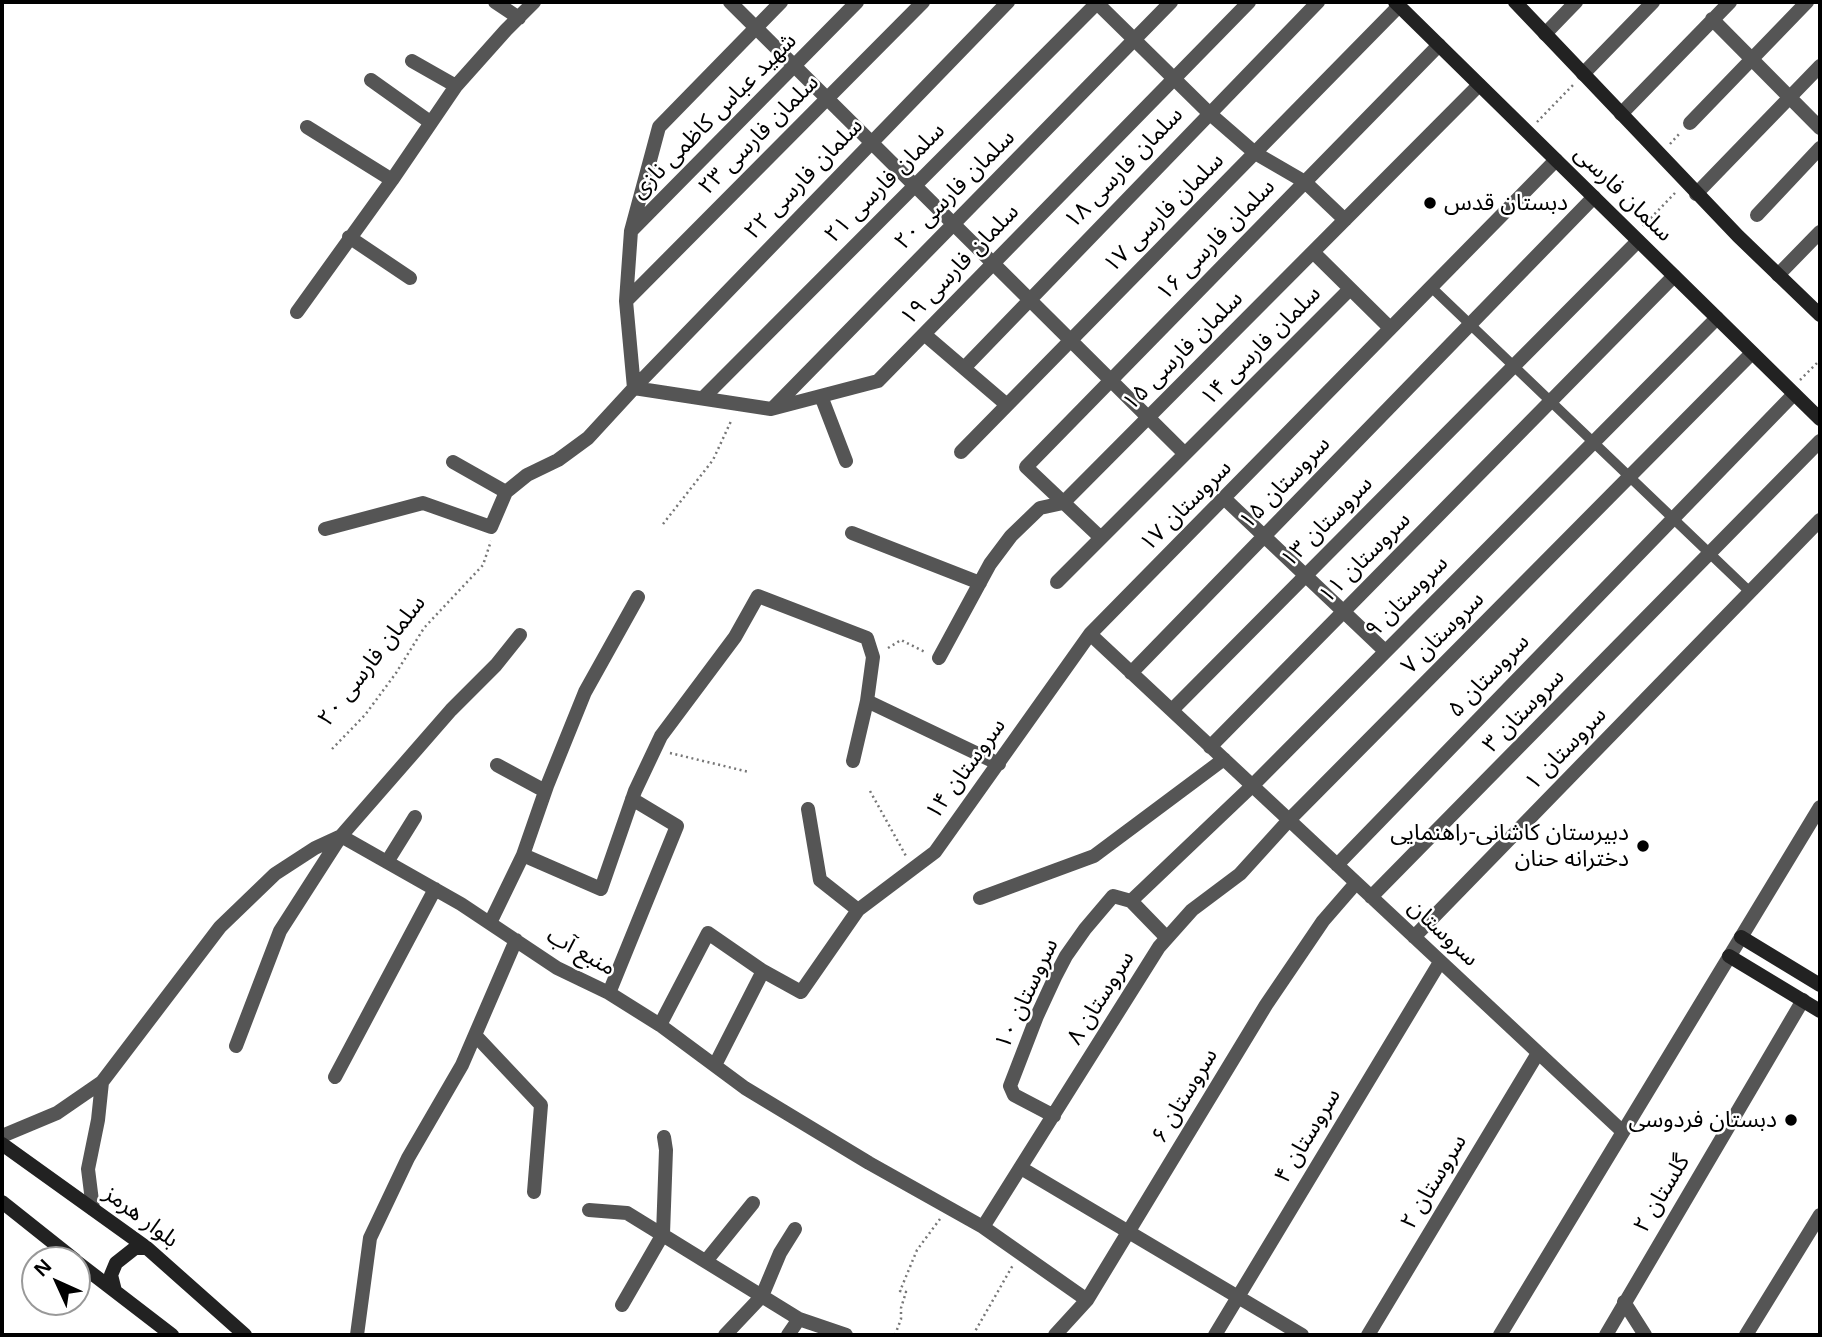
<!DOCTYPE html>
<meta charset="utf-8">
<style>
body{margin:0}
#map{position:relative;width:1822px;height:1337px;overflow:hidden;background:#fff;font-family:"Open Sans",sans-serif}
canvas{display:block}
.frame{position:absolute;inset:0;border:4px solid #000;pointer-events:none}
.north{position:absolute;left:21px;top:1246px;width:70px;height:70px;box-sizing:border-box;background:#fff;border:2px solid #999;border-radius:50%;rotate:315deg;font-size:19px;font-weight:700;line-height:28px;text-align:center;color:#000}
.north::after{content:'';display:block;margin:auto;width:24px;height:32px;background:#000;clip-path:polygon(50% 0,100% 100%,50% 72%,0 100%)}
</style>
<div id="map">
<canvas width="1822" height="1337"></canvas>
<div class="frame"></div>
<div class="north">N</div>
</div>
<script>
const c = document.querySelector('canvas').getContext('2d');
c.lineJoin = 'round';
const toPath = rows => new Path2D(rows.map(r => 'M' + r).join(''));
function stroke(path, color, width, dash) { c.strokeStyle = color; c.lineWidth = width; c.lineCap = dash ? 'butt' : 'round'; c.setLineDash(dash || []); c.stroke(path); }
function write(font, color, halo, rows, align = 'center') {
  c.font = font + ' "Open Sans","Noto Sans Arabic",sans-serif'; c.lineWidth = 5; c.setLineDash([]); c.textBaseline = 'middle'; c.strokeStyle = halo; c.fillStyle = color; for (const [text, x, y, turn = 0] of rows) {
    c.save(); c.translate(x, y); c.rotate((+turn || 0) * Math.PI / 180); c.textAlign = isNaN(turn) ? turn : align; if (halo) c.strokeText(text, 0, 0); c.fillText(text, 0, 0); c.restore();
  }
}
stroke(toPath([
 [1537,122,1574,84],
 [1670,144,1680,133],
 [1643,226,1675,193],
 [1800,380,1820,360],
 [663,524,713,460,732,419],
 [888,648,901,640,925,652],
 [332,749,365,715,396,673,424,628,483,565,491,541],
 [670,753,749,772],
 [870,791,906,856],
 [895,1335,901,1319,901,1308,906,1292,900,1291,917,1250,940,1219],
 [973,1335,1013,1265]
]), '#777', 2.5, [2, 3.5]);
stroke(toPath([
 [1431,287,1750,592]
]), '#555', 10);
stroke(toPath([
 [495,2,519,18],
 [730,2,1185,454],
 [1097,3,1209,113,1255,153,1305,182,1345,220],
 [1712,19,1820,128],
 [1545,34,1576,2],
 [412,61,456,86],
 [1583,74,1653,2],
 [371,80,430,122],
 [1621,114,1730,2],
 [1690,123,1807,2],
 [307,127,392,180],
 [1696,194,1820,66],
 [1757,215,1820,148],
 [632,230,857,2],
 [349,237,410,278],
 [1313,252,1390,328],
 [1778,275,1820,232],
 [626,301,923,2],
 [297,312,392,180,456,86,506,30,534,2],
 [924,334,1007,405],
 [964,368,1318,2],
 [634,388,771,409,878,381,1249,2],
 [634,388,626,301,631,231,659,127,781,2],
 [821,396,846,461],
 [704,397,1098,2],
 [773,408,1171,2],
 [961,452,1399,6],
 [453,462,506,492],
 [1225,499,1385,651],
 [325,529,423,503,491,527,506,492,527,475,558,460,588,438,634,388,1008,2],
 [852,533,980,583],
 [1101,538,1026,467,1439,45],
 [1057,582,1350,289],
 [1090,634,1622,1131],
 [939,658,990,564,1011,536,1040,508,1063,503,1479,85],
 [1131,673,1594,197],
 [1172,710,1638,241],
 [1210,747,1674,276],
 [853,761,867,701,999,764],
 [497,765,545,791],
 [808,809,820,880,858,910],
 [523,855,601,889,635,791,661,736,735,637,758,596,867,638,873,657,867,701],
 [387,862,415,817],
 [1337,865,1794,394],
 [1371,897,1820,441],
 [980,898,1094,856,1224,759],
 [1131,901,1167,938],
 [490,923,523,855,547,786,585,692,638,597],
 [1414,937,1820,520],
 [609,993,677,826,632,799],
 [660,1025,708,933,763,971,801,992,858,910,935,852,1090,634,1556,160],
 [475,1035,541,1105,534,1192],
 [236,1046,280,931,341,836,451,710,496,665,520,635],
 [715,1065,763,971],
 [335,1077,435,889],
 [102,1082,220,927,275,874,315,848,341,836,461,904,557,968,609,993,660,1025,745,1088,869,1163,983,1227,1087,1300],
 [1054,1116,1014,1095,1010,1086,1037,1016,1055,977,1066,956,1085,929,1113,896,1131,901,1252,786,1717,318],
 [2,1136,57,1113,102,1082,98,1120,88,1169,93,1209],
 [1021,1168,1302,1335],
 [589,1210,627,1213,799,1319,846,1335],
 [983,1227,1159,947,1167,938,1192,910,1240,874,1289,820,1752,353],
 [706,1261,753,1203],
 [1624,1302,1645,1335],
 [622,1305,663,1234,666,1150,664,1137],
 [357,1335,370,1238,408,1158,462,1065,516,940],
 [725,1335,762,1296,780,1253,795,1229],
 [788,1335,799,1319],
 [1055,1335,1087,1300,1266,1005,1323,921,1356,883],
 [1215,1335,1440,962],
 [1368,1335,1538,1053],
 [1500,1335,1820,807],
 [1606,1335,1803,1000],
 [1746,1335,1820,1215]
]), '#555', 14);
stroke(toPath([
 [1395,2,1820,419],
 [1515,2,1738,236,1820,315],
 [1741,937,1820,985],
 [1729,956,1820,1011],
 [2,1144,147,1248,245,1335],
 [2,1202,75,1260],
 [77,1262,172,1335],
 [115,1291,111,1275,116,1263,135,1248,147,1248]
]), '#222', 14);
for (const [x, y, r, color] of [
 [1430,203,7,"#000"],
 [1643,846,7,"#000"],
 [1791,1120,7,"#000"]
]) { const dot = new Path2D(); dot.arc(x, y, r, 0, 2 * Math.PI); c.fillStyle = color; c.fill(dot); stroke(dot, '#fff', 2.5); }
write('23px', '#000', '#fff', [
 ["شهید عباس کاظمی نازی",714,116,-45],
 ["سلمان فارسی ۲۳",759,135,-45],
 ["سلمان فارسی ۱۸",1124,168,-46],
 ["سلمان فارسی ۲۲",804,179,-46],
 ["سلمان فارسی ۲۱",885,183,-45],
 ["سلمان فارسی ۲۰",955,190,-45],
 ["سلمان فارسی",1623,194,44],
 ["سلمان فارسی ۱۷",1164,213,-45],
 ["سلمان فارسی ۱۶",1216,240,-46],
 ["سلمان فارسی ۱۹",960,265,-46],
 ["سلمان فارسی ۱۴",1261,346,-45],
 ["سلمان فارسی ۱۵",1183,351,-45],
 ["سروستان ۱۵",1285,483,-46],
 ["سروستان ۱۷",1186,506,-45],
 ["سروستان ۱۳",1327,522,-45],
 ["سروستان ۱۱",1365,558,-45],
 ["سروستان ۹",1407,597,-45],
 ["سروستان ۷",1443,633,-45],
 ["سلمان فارسی ۲۰",372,661,-52],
 ["سروستان ۵",1489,676,-46],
 ["سروستان ۳",1524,711,-46],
 ["سروستان ۱",1566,749,-46],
 ["سروستان ۱۴",966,769,-54],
 ["سروستان",1443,933,43],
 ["منبع آب",581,952,29],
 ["سروستان ۱۰",1027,994,-65],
 ["سروستان ۸",1101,998,-58],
 ["سروستان ۶",1185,1096,-59],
 ["سروستان ۴",1308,1136,-59],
 ["سروستان ۲",1434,1182,-59],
 ["گلستان ۲",1662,1194,-59],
 ["بلوار هرمز",141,1217,37]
]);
write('23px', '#000', '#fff', [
 ["دبستان قدس",1444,203,"left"],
 ["دبیرستان کاشانی-راهنمایی",1629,833],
 ["دخترانه حنان",1629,859],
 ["دبستان فردوسی",1777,1120]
], 'right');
</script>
